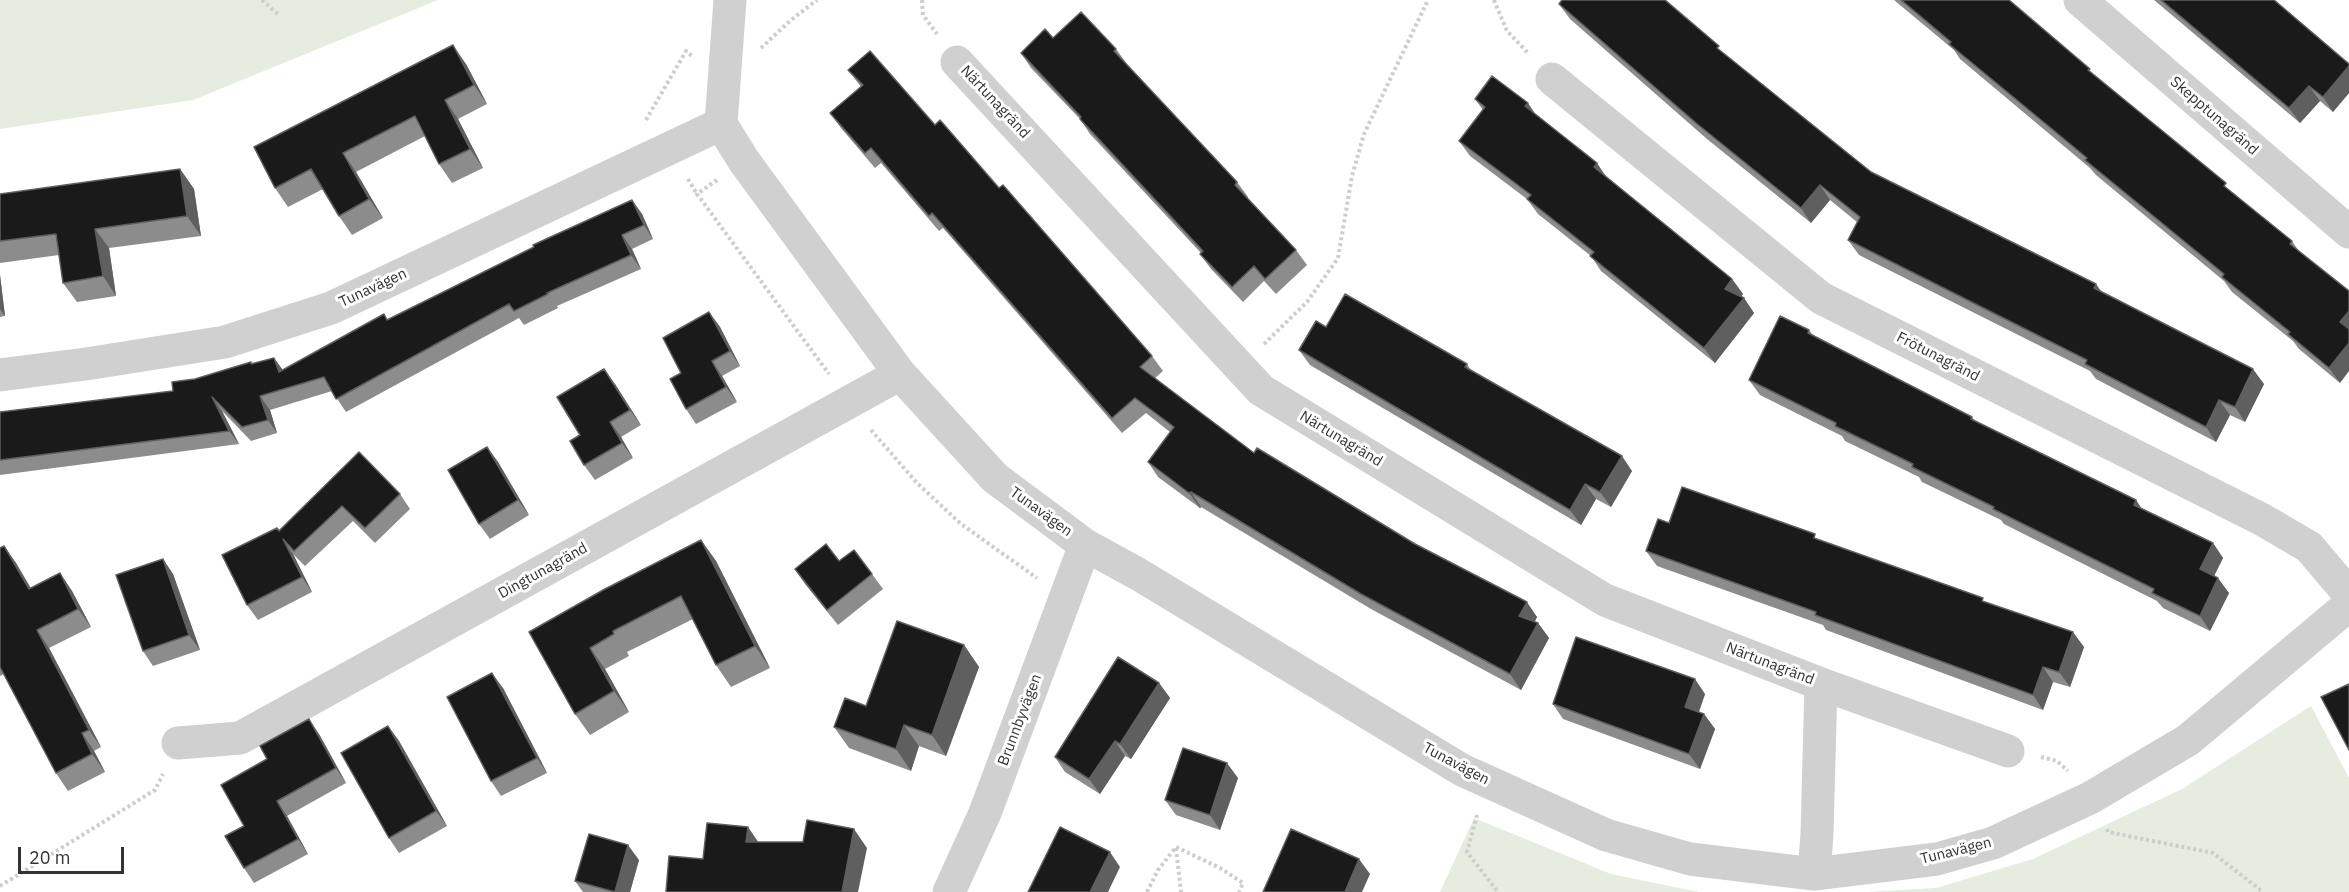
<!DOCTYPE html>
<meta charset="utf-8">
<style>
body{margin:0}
#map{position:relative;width:2349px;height:892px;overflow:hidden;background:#fff;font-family:"IBM Plex Sans",sans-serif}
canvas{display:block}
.scale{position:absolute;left:18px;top:847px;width:106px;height:27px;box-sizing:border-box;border:3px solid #333;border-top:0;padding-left:8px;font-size:18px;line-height:21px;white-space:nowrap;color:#333;-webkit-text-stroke:4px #fff;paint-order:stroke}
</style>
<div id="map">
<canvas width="2349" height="892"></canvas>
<div class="scale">20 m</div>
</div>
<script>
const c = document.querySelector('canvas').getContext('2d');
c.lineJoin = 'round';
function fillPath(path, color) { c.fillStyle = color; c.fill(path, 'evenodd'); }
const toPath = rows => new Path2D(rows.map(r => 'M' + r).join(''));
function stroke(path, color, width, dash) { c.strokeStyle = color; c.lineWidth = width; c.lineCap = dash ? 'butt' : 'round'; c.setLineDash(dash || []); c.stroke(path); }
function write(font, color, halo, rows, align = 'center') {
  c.font = font + ' "IBM Plex Sans",sans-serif'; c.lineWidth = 6; c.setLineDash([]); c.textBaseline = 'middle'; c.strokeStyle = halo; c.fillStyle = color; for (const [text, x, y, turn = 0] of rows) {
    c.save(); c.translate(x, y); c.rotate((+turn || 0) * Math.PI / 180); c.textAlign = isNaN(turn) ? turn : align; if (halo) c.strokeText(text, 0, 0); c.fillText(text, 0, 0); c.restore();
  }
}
fillPath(toPath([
 [0,0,438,0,193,100,0,129],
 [2311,706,2349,778,2349,892,1867,892,1936,888,2033,859,2182,789],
 [1474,818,1611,874,1699,892,1440,892]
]), '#e6ecdf');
stroke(toPath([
 [262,0,279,15],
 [922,0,923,15,937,34],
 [1494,0,1507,31,1529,54],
 [761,48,791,20,817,0],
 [646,120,686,51,692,56],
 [688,179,697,194],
 [717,180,697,194,829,374],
 [1264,344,1307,302,1338,258,1352,176,1364,134,1428,0],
 [871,430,917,483,961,524,1037,578],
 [2041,757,2057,761,2068,771],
 [1477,815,1467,852,1498,892],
 [2107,829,2108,832,2213,853,2263,892],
 [1176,848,1181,892],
 [0,886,155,790,163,774],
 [1147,892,1158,870,1176,847,1220,868,1243,883,1239,892]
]), '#cdcdcd', 4, [3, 3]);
stroke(toPath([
 [730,0,721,124,744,161,900,374,995,478,1085,545,1138,574,1462,770,1606,835,1690,859,1814,874,1937,859,1993,843,2090,798,2188,740,2349,605],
 [2080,0,2349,232],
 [957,62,1261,390,1605,600,1821,684,1817,834,1814,874],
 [1552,79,1821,298,2263,520,2309,547,2349,594],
 [0,375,86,364,225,342,331,308,721,124],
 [1821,684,2008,751],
 [178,743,240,738,900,374],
 [949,892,985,813,1085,545]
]), '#d0d0d0', 33);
fillPath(toPath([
 [1894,0,2009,0,2094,75,2232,193,2292,241,2298,250,2340,383,2299,349,2293,341,2232,292,2224,281,2096,175,2090,168,1960,59,1954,50],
 [2154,0,2274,0,2349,64,2349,93,2333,112,2320,101,2300,123],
 [1559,4,1724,54,1871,172,2096,284,2102,293,2264,384,2245,422,2230,415,2216,442,2096,379,2090,371,1859,255,1848,240,1857,222,1830,200,1811,223,1707,139,1570,19],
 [1053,38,1116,49,1127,64,1237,182,1248,197,1247,198,1296,250,1307,265,1276,294,1264,281,1243,302,1211,269,1200,254,1201,253,1090,134,1080,119,1031,68,1021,53],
 [466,64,487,104,458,119,483,168,452,183,439,164,425,136,356,172,383,218,352,235,339,216,323,189,288,207,275,188],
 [848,70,935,125,999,188,1152,356,1163,371,1155,378,1254,453,1537,617,1535,622,1538,623,1549,638,1521,690,1371,609,1201,507,1200,508,1158,477,1148,462,1170,432,1146,413,1122,433,943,228,939,231,881,163,875,168,841,128,830,113,861,87],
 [1475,99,1536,115,1607,177,1732,279,1743,294,1741,297,1744,298,1754,313,1715,363,1601,271,1591,256,1538,214,1527,199,1470,156,1459,141,1483,110],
 [180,169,194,189,201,236,109,248,116,296,77,302,63,283,59,255,0,263,0,194],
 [632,200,642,214,653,239,632,249,641,269,557,306,558,308,524,325,519,318,346,412,332,391,270,410,277,433,251,441,222,411,239,444,0,475,0,412,173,391,195,379,251,362,252,364,274,358,283,370],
 [0,275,5,316,0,317],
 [709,312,720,327,740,366,722,376,737,402,696,424,686,409,681,373],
 [1326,327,1467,364,1470,369,1632,471,1611,507,1596,499,1581,525,1310,365,1299,350],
 [1809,330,1813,335,1972,417,1975,421,2136,500,2141,508,2213,543,2223,558,2214,576,2229,593,2210,631,2163,608,2157,601,2004,524,2001,520,1922,482,1919,477,1845,441,1842,436,1760,395,1749,380],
 [615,384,641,425,621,437,633,458,595,480,584,465],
 [487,447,498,462,529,515,490,539,479,524],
 [359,452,400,494,410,509,375,543,353,521,305,566,293,554,312,592,258,620,247,605,279,530],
 [1669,523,1818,539,1986,602,2084,647,2070,687,2053,682,2043,710,1826,630,1823,625,1657,566,1646,551],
 [701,540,716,561,770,668,731,687,716,665,693,619,627,652,629,656,605,669,629,712,590,735,575,714,529,632],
 [4,546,16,563,31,588,60,573,72,591,91,627,49,648,101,747,94,751,105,772,68,791,56,773,4,674,0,676,0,548],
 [163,559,173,574,200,650,153,666,143,651],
 [839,561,872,574,883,589,838,625,805,584,795,569],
 [964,645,979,667,946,756,919,746,911,771,849,748,834,727],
 [1159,683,1170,698,1131,759,1125,756,1100,794,1065,772,1055,757],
 [503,688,547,773,501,796,491,781],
 [1705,694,1699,712,1704,714,1715,729,1700,769,1563,719,1553,704],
 [388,726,399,741,447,826,399,853,389,838],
 [319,734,346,783,287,816,308,854,254,883,244,868,244,826],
 [1238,778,1220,830,1176,815,1165,800],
 [639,860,630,892,583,892,575,881]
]), '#8c8c8c');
fillPath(toPath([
 [453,45,466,64,487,104,474,85],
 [2349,66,2349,93,2333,112,2323,97],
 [2309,86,2320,101,2300,123,2289,108],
 [445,100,458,119,483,168,470,149],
 [1528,103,1538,118,1525,106],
 [343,153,356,172,383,218,369,199],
 [1597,163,1607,178,1594,167],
 [180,169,194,189,201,236,187,216],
 [1820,185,1830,200,1811,223,1801,208],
 [632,200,642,214,653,239,644,225],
 [95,229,109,248,116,296,103,276],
 [622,235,632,249,641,269,631,255],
 [0,275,5,316,0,309],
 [1732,279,1743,294,1735,304,1725,289],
 [2096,284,2106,299,2094,288],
 [1744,298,1754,313,1715,363,1704,348],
 [2349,311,2349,335,2340,322],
 [709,312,720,327,740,366,730,351],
 [2349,343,2349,371,2340,383,2329,368],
 [274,358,284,372,279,372],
 [712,361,722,376,737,402,726,387],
 [604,369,615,384,641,425,630,410],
 [2253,369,2264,384,2245,422,2235,407],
 [260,396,270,410,277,433,268,420],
 [212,397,222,411,239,444,229,431],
 [2219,400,2230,415,2216,442,2206,427],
 [610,422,621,437,633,458,622,443],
 [487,447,498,462,529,515,518,500],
 [1622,456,1632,471,1611,507,1600,492],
 [1585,484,1596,499,1581,525,1570,510],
 [1191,492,1201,507,1200,508,1189,493],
 [2136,500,2146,515,2134,505],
 [283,539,293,554,312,592,302,577],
 [701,540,716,561,770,668,755,646],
 [2213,543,2223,558,2210,584,2200,569],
 [4,546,16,563,41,607,29,589],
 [163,559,173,574,200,650,189,635],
 [60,573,72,591,91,627,78,609],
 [2218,578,2229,593,2210,631,2200,616],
 [1527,602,1537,617,1529,631,1519,616],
 [1538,623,1549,638,1521,690,1510,674],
 [37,630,49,648,101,747,89,730],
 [2073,632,2084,647,2070,687,2059,672],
 [964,645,979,667,946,756,932,735],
 [590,648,605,669,629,712,614,691],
 [2043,667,2053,682,2043,710,2033,695],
 [492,673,503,688,547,773,537,758],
 [1695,679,1705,694,1695,722,1685,707],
 [1159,683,1170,698,1131,759,1120,744],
 [1704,714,1715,729,1700,769,1689,754],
 [309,719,319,734,346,783,336,768],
 [904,725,919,746,911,771,896,749],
 [388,726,399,741,447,826,436,811],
 [82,733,94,751,105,772,92,754],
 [1115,741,1125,756,1100,794,1089,779],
 [1227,763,1238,778,1220,830,1210,815],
 [277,801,287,816,308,854,298,839],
 [748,827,761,846,746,842],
 [854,829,867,848,858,892,842,892],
 [628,845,639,860,630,892,615,892],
 [1110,852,1120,867,1108,892,1090,892],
 [1359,859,1370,874,1362,892,1345,892]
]), '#5f5f5f');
const building = toPath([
 [1562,0,1665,0,1719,46,1717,48,1871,172,2096,284,2094,288,2253,369,2235,407,2219,400,2206,427,2085,364,2087,360,1848,240,1860,217,1820,185,1801,208,1696,123,1559,4,1562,0],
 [1901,0,2009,0,2090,69,2088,70,2226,183,2224,186,2292,241,2290,244,2349,291,2349,311,2340,322,2349,329,2349,343,2329,368,2288,334,2290,332,2222,277,2224,274,2085,160,2087,158,1949,44,1951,42,1901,0],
 [2161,0,2274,0,2349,64,2349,66,2323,97,2309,86,2289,108,2161,0],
 [1081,12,1116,49,1114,51,1237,182,1235,185,1296,250,1265,279,1254,266,1232,287,1200,254,1203,251,1080,119,1081,117,1021,53,1045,29,1053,38,1081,12],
 [453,45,474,85,445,100,470,149,439,164,415,116,343,153,369,199,339,216,311,169,275,188,254,147,453,45],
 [870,51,935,125,940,120,999,188,1003,185,1152,356,1140,367,1254,453,1257,448,1415,544,1527,602,1519,616,1538,623,1510,674,1361,594,1191,492,1189,493,1148,462,1174,427,1135,398,1112,418,932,213,929,216,871,148,865,153,830,113,863,85,848,70,870,51],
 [1492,76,1528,103,1525,106,1597,163,1594,167,1732,279,1725,289,1744,298,1704,348,1590,256,1594,252,1527,199,1531,195,1459,141,1485,107,1475,99,1492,76],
 [180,169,187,216,95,229,103,276,63,283,56,234,0,241,0,194,180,169],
 [632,200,644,225,622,235,631,255,547,293,548,294,514,311,509,304,336,399,324,377,260,396,268,420,242,427,212,397,229,431,0,460,0,412,173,391,172,382,195,379,251,362,251,364,274,358,279,372,384,314,387,320,534,247,533,245,632,200],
 [1345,294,1467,364,1465,367,1622,456,1600,492,1585,484,1570,510,1299,350,1316,321,1326,327,1345,294],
 [709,312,730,351,712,361,726,387,686,409,670,379,681,373,663,338,709,312],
 [1780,316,1809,330,1808,333,1972,417,1971,419,2136,500,2134,505,2213,543,2200,569,2218,578,2200,616,2152,593,2154,589,1993,509,1994,507,1912,467,1913,464,1835,426,1836,423,1749,380,1780,316],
 [604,369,630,410,610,422,622,443,584,465,570,441,580,435,557,397,604,369],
 [487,447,518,500,479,524,448,470,487,447],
 [359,452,400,494,365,528,342,506,294,551,283,539,302,577,247,605,222,555,277,528,279,531,359,452],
 [1682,487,1815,534,1814,538,1983,598,1982,601,2073,632,2059,672,2043,667,2033,695,1815,615,1816,612,1646,551,1658,519,1669,523,1682,487],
 [701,540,755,646,716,665,681,596,613,631,614,634,590,648,614,691,575,714,529,632,605,589,701,540],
 [826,544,839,561,854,550,872,574,827,610,795,569,826,544],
 [4,546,29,589,60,573,78,609,37,630,89,730,82,733,92,754,56,773,0,667,0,548,4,546],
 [163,559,189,635,143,651,116,575,163,559],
 [897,621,964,645,932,735,904,725,896,749,834,727,845,698,866,706,897,621],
 [1576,637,1695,679,1685,707,1704,714,1689,754,1553,704,1576,637],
 [1118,657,1159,683,1120,744,1115,741,1089,779,1055,757,1118,657],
 [492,673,537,758,491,781,447,697,492,673],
 [2349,684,2349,750,2321,697,2349,684],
 [309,719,336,768,277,801,298,839,244,868,225,836,244,826,221,785,267,759,260,746,309,719],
 [388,726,436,811,389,838,341,753,388,726],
 [1183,748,1227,763,1210,815,1165,800,1183,748],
 [807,820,854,829,842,892,666,892,669,856,703,859,707,823,748,827,746,842,803,842,807,820],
 [1060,827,1110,852,1090,892,1028,892,1060,827],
 [1291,829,1359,859,1345,892,1263,892,1291,829],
 [589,834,628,845,615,892,575,881,589,834]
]);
fillPath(building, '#1a1a1a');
stroke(building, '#5f5f5f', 1.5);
write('15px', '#333', '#fff', [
 ["Närtunagränd",995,102,47],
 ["Skepptunagränd",2214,116,41],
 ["Tunavägen",373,288,-25],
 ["Frötunagränd",1938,357,27],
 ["Närtunagränd",1341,439,31],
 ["Tunavägen",1041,512,36],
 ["Dingtunagränd",543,571,-29],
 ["Närtunagränd",1770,664,21],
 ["Brunnbyvägen",1020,720,-69],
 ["Tunavägen",1456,764,28],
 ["Tunavägen",1956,851,-14]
]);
</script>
